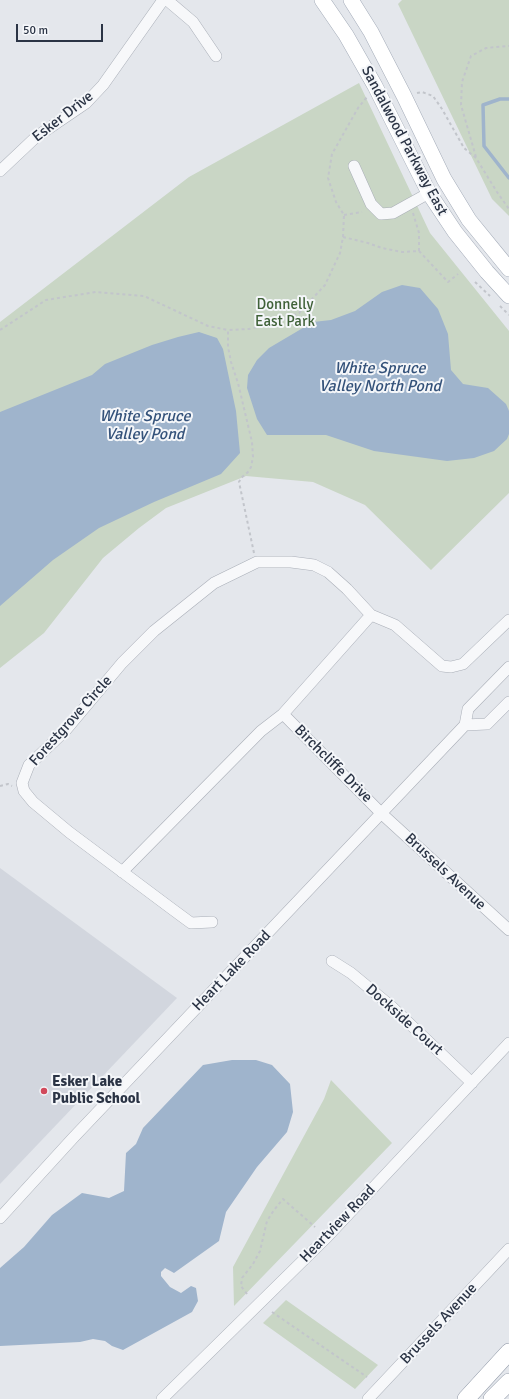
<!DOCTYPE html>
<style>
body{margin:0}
#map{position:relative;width:509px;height:1399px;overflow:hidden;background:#e4e7ec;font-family:Signika,sans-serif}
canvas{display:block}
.scale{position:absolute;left:16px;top:24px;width:87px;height:18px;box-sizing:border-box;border:2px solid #2b3445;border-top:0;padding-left:5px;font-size:12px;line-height:14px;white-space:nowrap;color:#2b3445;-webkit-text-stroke:3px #f4f6f9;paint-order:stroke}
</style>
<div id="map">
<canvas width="509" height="1399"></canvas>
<div class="scale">50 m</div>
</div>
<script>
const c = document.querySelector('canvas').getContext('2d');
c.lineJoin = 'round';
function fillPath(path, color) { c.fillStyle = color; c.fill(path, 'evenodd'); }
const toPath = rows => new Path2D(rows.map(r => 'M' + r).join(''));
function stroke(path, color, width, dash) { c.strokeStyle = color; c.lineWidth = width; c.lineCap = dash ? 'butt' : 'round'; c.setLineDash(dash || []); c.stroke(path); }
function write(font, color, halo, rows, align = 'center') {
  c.font = font + ' Signika,sans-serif'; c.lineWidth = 4; c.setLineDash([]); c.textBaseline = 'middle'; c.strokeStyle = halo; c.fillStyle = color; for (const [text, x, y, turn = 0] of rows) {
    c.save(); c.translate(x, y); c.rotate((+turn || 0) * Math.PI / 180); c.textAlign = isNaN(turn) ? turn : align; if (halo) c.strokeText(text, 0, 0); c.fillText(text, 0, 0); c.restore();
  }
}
fillPath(toPath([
 [0,868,177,998,0,1184]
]), '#d2d6de');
fillPath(toPath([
 [402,0,509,0,509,216,492,199,398,4],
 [359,83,430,233,509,331,509,493,431,570,365,505,313,482,246,476,166,508,139,528,103,558,44,633,0,668,0,322,189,177],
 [331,1080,392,1143,234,1306,233,1267,324,1099],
 [286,1300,378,1365,355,1389,263,1323]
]), '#c9d6c5');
fillPath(toPath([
 [402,285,420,288,438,309,448,334,451,370,463,384,488,388,506,404,509,411,509,434,507,439,494,451,474,458,447,461,374,451,326,435,267,435,257,419,247,388,248,375,257,360,269,348,313,322,331,320,355,311,382,292],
 [199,332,217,338,223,349,236,411,240,453,221,474,154,502,99,528,53,560,0,606,0,412,92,375,105,364,152,345,178,337],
 [232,1060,256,1060,272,1065,290,1084,293,1112,287,1132,257,1167,226,1212,219,1241,174,1273,165,1268,161,1272,161,1276,170,1287,181,1293,191,1286,196,1288,198,1301,192,1312,123,1350,112,1346,105,1341,93,1339,80,1342,0,1346,0,1268,24,1247,52,1215,82,1193,109,1198,124,1191,126,1153,136,1144,143,1128,203,1065]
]), '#9fb4cc');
stroke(toPath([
 [509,99,500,99,483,105,484,146,509,178]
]), '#9fb4cc', 3.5);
const minor = toPath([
 [167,0,193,22,216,56],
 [354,166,371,204,381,214,393,213,429,193],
 [0,171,36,137,86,103,103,85,163,0],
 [283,714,382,814,509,930],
 [465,725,487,724,509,702],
 [122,872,261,731,283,714,371,615],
 [212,922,191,923,172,909,69,832,33,802,24,791,22,783,29,765,65,731,122,663,154,631,214,583,257,562,291,562,314,565,328,572,347,589,371,615,395,625,442,666,451,667,463,664,509,620],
 [332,961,351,973,392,1007,472,1083],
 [0,1218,73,1138,465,725,468,709,509,667],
 [162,1399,327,1237,509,1043],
 [368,1399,509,1249]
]);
const major = toPath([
 [322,0,346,35,375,86,429,193,455,232,487,272,509,296],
 [351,0,371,32,404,96,444,179,469,220,509,269]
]);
const highway = toPath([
 [466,1399,509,1352],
 [492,1399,509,1382]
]);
stroke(minor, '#a9aeb7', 12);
stroke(major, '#a3abb8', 16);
stroke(highway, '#8b94a3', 18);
stroke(toPath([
 [417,93,422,92,433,96,442,109,464,148,476,158,497,192,509,209],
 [476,157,461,105,462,82,471,56,486,48,509,46],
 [413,213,419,233,419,251],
 [344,215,362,212],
 [343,237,368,243,382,248,402,252,419,251,448,282,458,274],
 [475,282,490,296],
 [500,306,509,315],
 [0,330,46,300,96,292,144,296,208,326,228,330],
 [254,553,239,482,241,478,248,472,251,467,253,457,252,442,238,383,231,362,228,347,228,330,249,329,272,324,299,313,325,285,340,253,343,237,344,215,336,202,328,178,332,154,358,108,367,97],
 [0,786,8,784,12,786],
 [247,1294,241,1286,242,1278,253,1264,260,1251,267,1221,274,1210,283,1199,315,1227],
 [272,1312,367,1377]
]), '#c2c5cb', 2, [3, 3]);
stroke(minor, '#f7f8fa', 11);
stroke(major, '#fff', 15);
stroke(highway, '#fff', 17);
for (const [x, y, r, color] of [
 [44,1091,4,"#d1495b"]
]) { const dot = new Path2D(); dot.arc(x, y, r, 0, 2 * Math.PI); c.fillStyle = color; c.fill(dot); stroke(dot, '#f4f6f9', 1.5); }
write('15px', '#2b3445', '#f4f6f9', [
 ["Esker Drive",63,117,-38],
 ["Sandalwood Parkway East",404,141,62],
 ["Forestgrove Circle",71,721,-48],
 ["Birchcliffe Drive",333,764,45],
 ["Brussels Avenue",445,872,43],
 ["Heart Lake Road",232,971,-46],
 ["Dockside Court",404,1020,42],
 ["Heartview Road",338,1224,-46],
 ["Brussels Avenue",439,1324,-47]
]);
write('15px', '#3f6138', '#f4f6f9', [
 ["Donnelly",285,305],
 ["East Park",285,322]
]);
write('bold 15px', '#2b3445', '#f4f6f9', [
 ["Esker Lake",52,1082],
 ["Public School",52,1099]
], 'left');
write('italic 16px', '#34527a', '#f4f6f9', [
 ["White Spruce",380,369],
 ["Valley North Pond",380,387],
 ["White Spruce",145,417],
 ["Valley Pond",145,435]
]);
</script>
